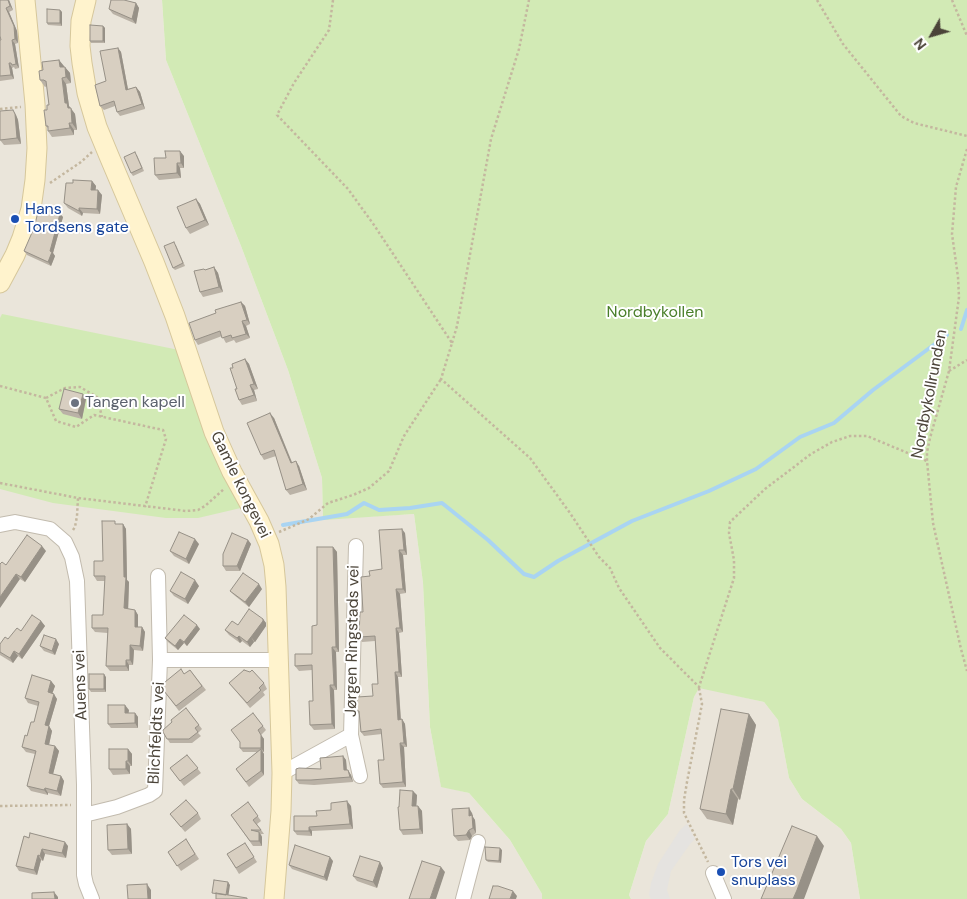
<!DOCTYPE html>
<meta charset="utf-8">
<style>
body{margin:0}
#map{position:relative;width:967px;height:899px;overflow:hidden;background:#f6f3ec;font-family:"DM Sans",sans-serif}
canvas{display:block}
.north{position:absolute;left:907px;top:10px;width:50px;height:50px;-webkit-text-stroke:4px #fff;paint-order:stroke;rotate:232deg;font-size:14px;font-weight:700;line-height:20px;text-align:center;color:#4b4439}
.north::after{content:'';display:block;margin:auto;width:18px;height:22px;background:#4b4439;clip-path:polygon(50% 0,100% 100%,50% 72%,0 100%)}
</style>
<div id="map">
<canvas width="967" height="899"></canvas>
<div class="north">N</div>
</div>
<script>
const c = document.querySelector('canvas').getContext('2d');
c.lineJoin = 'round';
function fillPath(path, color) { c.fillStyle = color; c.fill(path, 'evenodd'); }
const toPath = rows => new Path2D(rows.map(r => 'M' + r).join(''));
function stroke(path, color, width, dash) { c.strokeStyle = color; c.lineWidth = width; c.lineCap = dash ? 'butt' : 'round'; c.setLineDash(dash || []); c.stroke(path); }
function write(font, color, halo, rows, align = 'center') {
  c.font = font + ' "DM Sans",sans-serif'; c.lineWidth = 4; c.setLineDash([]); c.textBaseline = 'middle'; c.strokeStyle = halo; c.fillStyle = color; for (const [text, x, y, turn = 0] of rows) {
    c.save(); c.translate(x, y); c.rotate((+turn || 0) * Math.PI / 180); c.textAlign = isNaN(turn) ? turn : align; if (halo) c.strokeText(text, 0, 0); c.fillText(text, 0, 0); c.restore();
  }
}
fillPath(toPath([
 [0,0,162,0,166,60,241,246,288,370,322,478,323,519,414,514,423,583,430,727,441,786,469,793,510,840,542,894,542,899,0,899],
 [699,687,764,702,778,720,789,778,802,799,841,829,851,843,860,899,631,899,629,895,646,841,668,814,694,697]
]), '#eae5da');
fillPath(toPath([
 [162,0,967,0,967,899,860,899,851,843,841,829,802,799,789,778,778,720,764,702,699,688,694,697,668,814,646,841,629,895,631,899,542,899,542,894,510,840,469,793,441,787,430,727,423,583,414,514,323,520,322,478,288,370,241,246,166,60],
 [2,314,179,350,245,507,198,518,166,518,53,503,0,489,0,318]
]), '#d2eab5');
fillPath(toPath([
 [687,824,695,839,690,844,671,871,667,890,670,899,651,899,649,895,651,883,658,864,680,830]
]), '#e5e3e0');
stroke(toPath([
 [961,329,967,310],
 [283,525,347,514,364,503,379,510,410,508,442,503,488,540,524,574,534,577,558,561,632,521,709,491,756,469,800,437,834,423,873,390,947,335]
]), '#a9d4f2', 4);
const street = toPath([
 [0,525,15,522,50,529,65,542,72,557,77,581,84,785,84,875,86,884,92,899],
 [160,660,279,660],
 [351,735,360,776],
 [282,773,351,735,356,546],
 [84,815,117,807,149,795,155,791,160,660,158,576],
 [713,873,724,899],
 [463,899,478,842]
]);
const secondary = toPath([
 [86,0,81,21,80,46,82,63,87,93,97,127,109,156,154,262,175,316,214,432,232,472,259,521,269,544,274,565,276,587,282,773,281,811,274,899],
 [0,283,15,255,22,238,31,209,35,180,37,148,35,104,25,0]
]);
stroke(street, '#c2bbae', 16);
stroke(secondary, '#d6c79b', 21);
stroke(toPath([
 [333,0,329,30,294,83,277,115,348,189,374,225,452,343,441,379,530,458,570,513,599,557,610,568,619,588,660,648,699,687,734,578,734,560,729,533,730,522,765,489,811,454,832,442,850,436,867,436,927,461],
 [817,0,843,44,901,116,914,123,967,136],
 [952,0,967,36],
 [0,109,21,107],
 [967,149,956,187,952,234,958,277,959,297,949,371,930,438,927,452,927,461,933,523,961,649,967,671],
 [50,183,81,162,92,152],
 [452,343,457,326,491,139,519,49,529,0],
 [949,371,967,360],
 [0,386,46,398,56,421,76,427,94,415,163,430,166,439,145,507],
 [46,398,65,388,80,387,97,397,102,417],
 [0,483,78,498,186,511,198,510,205,506,224,489],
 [73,530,75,527,77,516,78,498],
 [279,532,309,519,328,503,353,495,369,488,389,471,404,436,441,379],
 [699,688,702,704,687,782,684,800,684,813,708,862],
 [0,806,71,805]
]), '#c4b79f', 2.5, [2.5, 2.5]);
stroke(street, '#fff', 14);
stroke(secondary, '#fff3cd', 19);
fillPath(toPath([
 [0,0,9,0,13,10,9,12,17,31,18,43,15,44,19,68,15,69,14,67,12,68,14,79,0,81,0,40,1,40],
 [127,1,136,3,139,8,136,24,113,14,109,9],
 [60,10,62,12,62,26,48,25,47,23],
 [103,26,105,28,105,43,91,43,90,41],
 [118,48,121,52,128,89,136,87,140,92,145,109,120,116,117,112,115,106,104,110,100,106,106,81],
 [59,60,64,67,70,73,71,83,66,84,69,106,75,114,77,130,74,130,74,135,52,137,48,131,48,128,46,126,47,110,49,105,47,86,45,87,40,80,43,70],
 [16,115,18,120,21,144,4,145,0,140],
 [137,155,144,171,133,176,131,173],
 [184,156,184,168,180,168,181,178,159,180,155,175],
 [92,181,96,186,95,190,102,195,100,214,83,213,82,216,68,208,64,203,73,183],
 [196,199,200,204,209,225,190,234,186,228],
 [60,214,63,217,53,253,55,256,51,266,27,255,24,251],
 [176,245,185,266,175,270,173,268],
 [214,267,218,273,223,292,203,297,200,292,205,270],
 [241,302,245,306,250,324,246,326,250,338,236,343,234,340,226,343,222,336,198,345,195,340,216,313],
 [245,359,249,364,258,389,254,390,257,401,242,405,239,400,233,368],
 [86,399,82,419,63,414,59,409],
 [274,418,292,462,299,466,307,490,290,495,286,490,276,456,264,460,261,455],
 [117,524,123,524,126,529,127,580,129,582,128,609,135,610,138,615,138,627,142,627,145,632,143,651,134,650,133,665,129,665,129,671,110,671,106,666,108,633,95,632,92,628,103,615,105,581,97,581,94,576,103,561],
 [405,533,407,555,403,555,406,593,400,594,403,632,399,633,402,677,398,677,401,719,402,719,405,724,407,747,404,747,406,787,383,788,380,784,384,760,382,734,364,736,361,732,359,714,357,711,373,696,378,684,375,641,362,642,359,637,370,576,382,569],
 [248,540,251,544,240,571,226,571,223,566],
 [199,544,189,564,174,556,170,551],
 [333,547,337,552,339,652,336,652,337,690,334,690,335,729,314,730,310,725,313,701,312,670,299,671,295,666,312,654,317,625],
 [46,551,25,582,20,579,6,565],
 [199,586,188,604,174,596,170,591],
 [262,589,249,607,234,595,230,591],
 [263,619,266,623,266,626,255,642,254,642,250,647,242,641,240,643,229,635,225,630,238,625],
 [41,621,45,626,22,659,18,656,13,663,0,655,0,644,21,631],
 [200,629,187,646,184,643,178,650,168,642,165,638],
 [59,644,55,655,44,651,40,646],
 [190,670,206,690,179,711,164,691],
 [106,677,106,692,91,692,89,689],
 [51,681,55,686,52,694,57,699,49,726,52,731,49,745,55,746,59,751,53,774,61,776,64,781,61,796,48,793,48,795,31,791,27,786,35,754,26,752,22,747,34,722,38,706,28,703,25,698],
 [229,683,264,683,267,689,263,692,265,695,250,708],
 [186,708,202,729,198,733,201,736,192,743,170,743,163,732],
 [129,710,128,713,135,713,138,717,138,728,111,728,108,724],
 [253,713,266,730,261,735,264,739,264,752,263,752,264,754,264,775,249,787,236,769,257,752,243,752,240,748],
 [749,714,756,725,740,800,738,799,733,825,707,819,700,809],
 [128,749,132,754,132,766,130,766,130,774,113,775,109,769],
 [187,755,201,773,184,786,170,768],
 [343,756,346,760,347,770,351,775,353,782,314,785,299,784,296,780,321,769],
 [417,795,416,806,418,806,422,811,423,834,403,835,400,830,399,807],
 [248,802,261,821,257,824,264,834,261,834,262,837,262,846,253,846,231,815],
 [351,806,353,829,312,831,312,836,297,835,294,831,317,816,331,810],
 [198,813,201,819,185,832,170,814],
 [472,813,473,817,475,820,476,833,472,836,470,840,458,841,454,836],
 [127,824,131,829,132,854,112,855,108,850],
 [24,836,68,846,66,858,45,854,43,861,41,860,37,875,19,871,16,866],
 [186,839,199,859,181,871,168,852],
 [245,843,257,862,239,874,227,854],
 [502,850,501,863,488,862,486,860],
 [333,861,327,881,292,869,289,865],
 [380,862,383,868,377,888,357,881,353,876]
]), '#bab2a6');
fillPath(toPath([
 [8,0,9,0,13,10,10,6],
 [136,3,139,8,136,24,132,19],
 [6,8,9,12,17,31,18,43,15,39],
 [60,10,62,12,62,26,60,23],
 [103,26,105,28,105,43,103,41],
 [12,40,15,44,19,68,16,64],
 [118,48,121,52,129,95,126,90],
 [59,60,64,66,65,74,60,67],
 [9,63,12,68,14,79,11,75],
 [65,67,70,73,71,83,66,77],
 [62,78,66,84,69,106,75,114,77,130,72,123,65,103],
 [136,87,140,92,145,109,142,104],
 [13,110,16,115,18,120,21,144,17,138],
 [69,123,74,130,74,135,70,128],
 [180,151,184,156,184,168,181,163],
 [177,163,180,168,181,178,177,173],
 [92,181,96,186,95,195,91,190],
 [98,190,102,195,100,214,97,209],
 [196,199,200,204,209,225,205,220],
 [79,208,83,213,82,216,79,211],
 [60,214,63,217,53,253,55,256,51,266,48,262,50,251],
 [214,267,218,273,223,292,219,287],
 [241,302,245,306,250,324,247,320],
 [242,321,246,326,250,338,246,334],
 [245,359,249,364,258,389,254,384],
 [250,385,254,390,257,401,254,395],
 [83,394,86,399,82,419,78,413],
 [270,413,274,418,294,468,291,463],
 [296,461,299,466,307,490,303,484],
 [123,524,126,529,127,580,129,582,128,613,124,608],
 [402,529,405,533,407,555,404,550],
 [195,539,199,544,189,564,186,559],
 [248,540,251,544,240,571,237,566],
 [42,546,46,551,25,582,21,577],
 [333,547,337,552,339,652,336,647],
 [399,550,403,555,406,593,403,589],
 [16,574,20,579,0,608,0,597],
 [195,580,199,586,188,604,185,599],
 [259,584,262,589,249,607,245,602],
 [396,589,400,594,403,632,400,628],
 [135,610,138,615,138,632,135,627],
 [263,619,266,623,266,626,255,642,251,637],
 [41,621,45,626,22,659,19,654],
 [197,625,200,629,187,646,184,642],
 [142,627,145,632,143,651,140,646],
 [396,628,399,633,402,677,399,672],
 [239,636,242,641,240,643,237,638],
 [251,637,254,642,250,647,247,642],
 [56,639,59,644,55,655,52,651],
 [180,639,184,643,178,650,175,646],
 [130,645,134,650,133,665,130,660],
 [332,647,336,652,337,690,334,685],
 [14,651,18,656,13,663,10,658],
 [126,660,129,665,129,671,126,666],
 [395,672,398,677,401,724,398,720],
 [104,674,106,677,106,692,104,689],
 [51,681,55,686,51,697,48,692],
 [330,685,334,690,335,729,332,724],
 [54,694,57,699,49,726,52,731,48,749,45,744,45,725],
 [125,705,129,710,128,717,125,713],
 [135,713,138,717,138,728,135,723],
 [749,714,756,725,740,800,733,789],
 [402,719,405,724,407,747,404,743],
 [261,735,264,739,264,752,261,748],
 [400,743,404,747,406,787,403,782],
 [55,746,59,751,52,778,49,773],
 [128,749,132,754,132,766,128,761],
 [261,749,264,754,264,775,261,771],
 [343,756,346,760,347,774,344,770],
 [126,761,130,766,130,774,126,769],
 [348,770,351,775,353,782,350,777],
 [61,776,64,781,61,796,57,791],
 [45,788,48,793,48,795,44,790],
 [731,789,738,799,733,825,726,814],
 [413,791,417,795,416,811,412,806],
 [347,801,351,806,353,829,350,824],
 [418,806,422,811,423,834,420,829],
 [469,808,472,813,473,817,475,820,476,833,473,828,469,816],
 [127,824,131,829,132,854,128,849],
 [309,827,312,831,312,836,309,831],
 [469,830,472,836,470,840,466,835],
 [259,832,262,837,262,846,259,841],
 [817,836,824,846,804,899,793,899],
 [65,842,68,846,66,858,62,853],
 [500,848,502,850,501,863,499,861],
 [42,849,45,854,43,861,40,856],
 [38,855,41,860,37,875,34,870],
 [330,857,333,861,327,881,324,877],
 [380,862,383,868,377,888,373,882],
 [441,867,445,872,436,899,430,899],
 [228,882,230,885,228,898,226,895],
 [147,884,151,890,151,899,148,899],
 [513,891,517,896,516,899,510,899],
 [54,892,58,897,58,899,55,899]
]), '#979187');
const building = toPath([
 [0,0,8,0,10,6,6,8,14,26,15,39,12,40,16,64,12,65,11,63,9,63,11,75,0,76,0,40,1,40,0,36,0,0],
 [111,0,124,0,136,3,132,19,109,9,111,0],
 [47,9,60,10,60,23,47,23,47,9],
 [90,25,103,26,103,41,90,41,90,25],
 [118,48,126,90,136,87,142,104,117,112,114,101,100,106,95,85,106,81,100,51,118,48],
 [59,60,60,67,65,67,66,77,62,78,65,103,67,103,68,108,71,108,72,123,69,123,70,128,48,131,48,126,46,126,44,110,47,110,47,105,49,105,46,81,45,81,44,80,40,80,39,71,43,70,42,62,59,60],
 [13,110,15,114,17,138,0,140,0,111,13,110],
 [165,151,180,151,181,163,177,163,177,173,155,175,154,158,166,158,165,151],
 [135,152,142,168,131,173,124,157,135,152],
 [73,180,92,181,91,190,98,190,97,209,79,208,79,211,64,203,66,183,73,183,73,180],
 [196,199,205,220,186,228,177,207,196,199],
 [39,208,60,214,50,251,52,252,48,262,24,251,34,228,39,208],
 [174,242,183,263,173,268,164,246,174,242],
 [214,267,219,287,200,292,194,271,204,269,205,270,214,267],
 [241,302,247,320,242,321,246,334,232,338,231,335,222,338,220,331,195,340,189,323,216,313,215,310,241,302],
 [245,359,254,384,250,385,254,395,239,400,235,389,237,389,230,368,233,368,232,364,245,359],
 [64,389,83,394,78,413,59,409,64,389],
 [270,413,291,463,296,461,303,484,286,490,274,450,261,455,247,423,270,413],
 [102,521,115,521,115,524,123,524,124,577,126,577,124,608,135,610,135,627,142,627,140,646,130,645,130,660,126,660,126,666,106,666,108,628,92,628,92,615,103,615,105,576,94,576,94,561,103,561,102,521],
 [402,529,404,550,399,550,403,589,396,589,400,628,396,628,399,672,395,672,398,720,402,719,404,743,400,743,403,782,380,784,378,760,384,760,381,729,361,732,359,711,357,711,357,697,373,696,372,684,378,684,375,636,359,637,360,612,363,612,361,577,370,576,369,571,382,569,379,530,402,529],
 [179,532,195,539,186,559,170,551,179,532],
 [232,533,248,540,237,566,223,566,223,554,232,533],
 [27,535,42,546,21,577,16,574,0,597,0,564,2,562,6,565,27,535],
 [317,547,333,547,336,647,332,647,334,685,330,685,332,724,310,725,309,701,313,701,312,665,295,666,295,654,312,654,312,626,317,625,317,547],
 [181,572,195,580,185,599,170,591,181,572],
 [243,573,259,584,245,602,230,591,243,573],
 [249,609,263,619,263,621,251,637,247,642,239,636,237,638,225,630,232,621,238,625,249,609],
 [32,615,41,621,19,654,14,651,10,658,0,652,0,644,5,637,8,639,17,628,21,631,32,615],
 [184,615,197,625,184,642,180,639,175,646,165,638,184,615],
 [44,635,56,639,52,651,40,646,44,635],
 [181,669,184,674,190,670,202,686,176,706,164,691,165,682,181,669],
 [244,670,250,672,252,670,264,683,259,688,261,690,247,703,229,683,244,670],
 [89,674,104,674,104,689,89,689,89,674],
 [32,675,51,681,48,692,54,694,45,725,49,726,45,744,55,746,49,773,61,776,57,791,45,788,44,790,27,786,36,751,22,747,25,735,27,736,31,722,34,722,39,702,25,698,32,675],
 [108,705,125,705,125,713,135,713,135,723,108,724,108,705],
 [186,708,199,725,195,728,198,732,189,739,167,739,163,732,163,730,172,722,171,720,186,708],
 [721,709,749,714,733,789,731,789,726,814,700,809,721,709],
 [253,713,263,726,258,730,261,735,261,748,240,748,240,742,231,730,253,713],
 [109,749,128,749,128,761,126,761,126,769,109,769,109,749],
 [261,749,261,771,246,782,236,769,261,749],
 [187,755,198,768,180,781,170,768,187,755],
 [343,756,344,770,348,770,350,777,311,780,296,780,296,769,299,768,321,769,320,758,343,756],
 [400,790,413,791,412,806,418,806,420,829,400,830,398,807,399,807,400,790],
 [186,800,198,813,181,827,170,814,186,800],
 [347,801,350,824,309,827,309,831,294,831,294,816,317,816,316,811,331,810,331,803,347,801],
 [248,802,258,816,253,820,261,830,251,830,259,832,259,841,250,841,231,815,248,802],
 [469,808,469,816,472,815,473,828,469,830,466,835,454,836,452,809,469,808],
 [127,824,128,849,108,850,107,825,127,824],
 [792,826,817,836,797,890,793,899,761,899,792,826],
 [30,833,65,842,62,853,42,849,40,856,38,855,34,870,16,866,24,836,29,838,30,833],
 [186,839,195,854,177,866,168,852,186,839],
 [245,843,254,857,236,868,227,854,245,843],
 [295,845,330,857,324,877,289,865,295,845],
 [485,847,500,848,499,861,486,860,485,847],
 [360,856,380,862,373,882,353,876,360,856],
 [422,861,441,867,430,899,409,899,422,861],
 [214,880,228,882,226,895,212,893,214,880],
 [147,884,148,899,128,899,127,885,147,884],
 [493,886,498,886,513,891,510,899,489,899,493,886],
 [54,892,55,899,32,899,32,893,54,892],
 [216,893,247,898,247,899,216,899,216,893]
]);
fillPath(building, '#d8cfc1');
stroke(building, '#979187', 1);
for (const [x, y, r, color] of [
 [15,219,5,"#1a4fb4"],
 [75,403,5,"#6b7280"],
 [721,872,5,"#1a4fb4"]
]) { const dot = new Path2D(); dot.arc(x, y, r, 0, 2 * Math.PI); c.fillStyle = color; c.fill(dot); stroke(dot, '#fff', 2); }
write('16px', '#164399', '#fff', [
 ["Hans",25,210],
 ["Tordsens gate",25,228],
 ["Tors vei",731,863],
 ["snuplass",731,881]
], 'left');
write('16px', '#4a7f2a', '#fff', [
 ["Nordbykollen",655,313]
]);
write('16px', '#4b4439', '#fff', [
 ["Nordbykollrunden",930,394,-79],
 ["Gamle kongevei",240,485,64],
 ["Jørgen Ringstads vei",353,641,-89],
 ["Auens vei",81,685,-92],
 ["Blichfeldts vei",157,733,-87]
]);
write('16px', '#5b616d', '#fff', [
 ["Tangen kapell",85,403]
], 'left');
</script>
